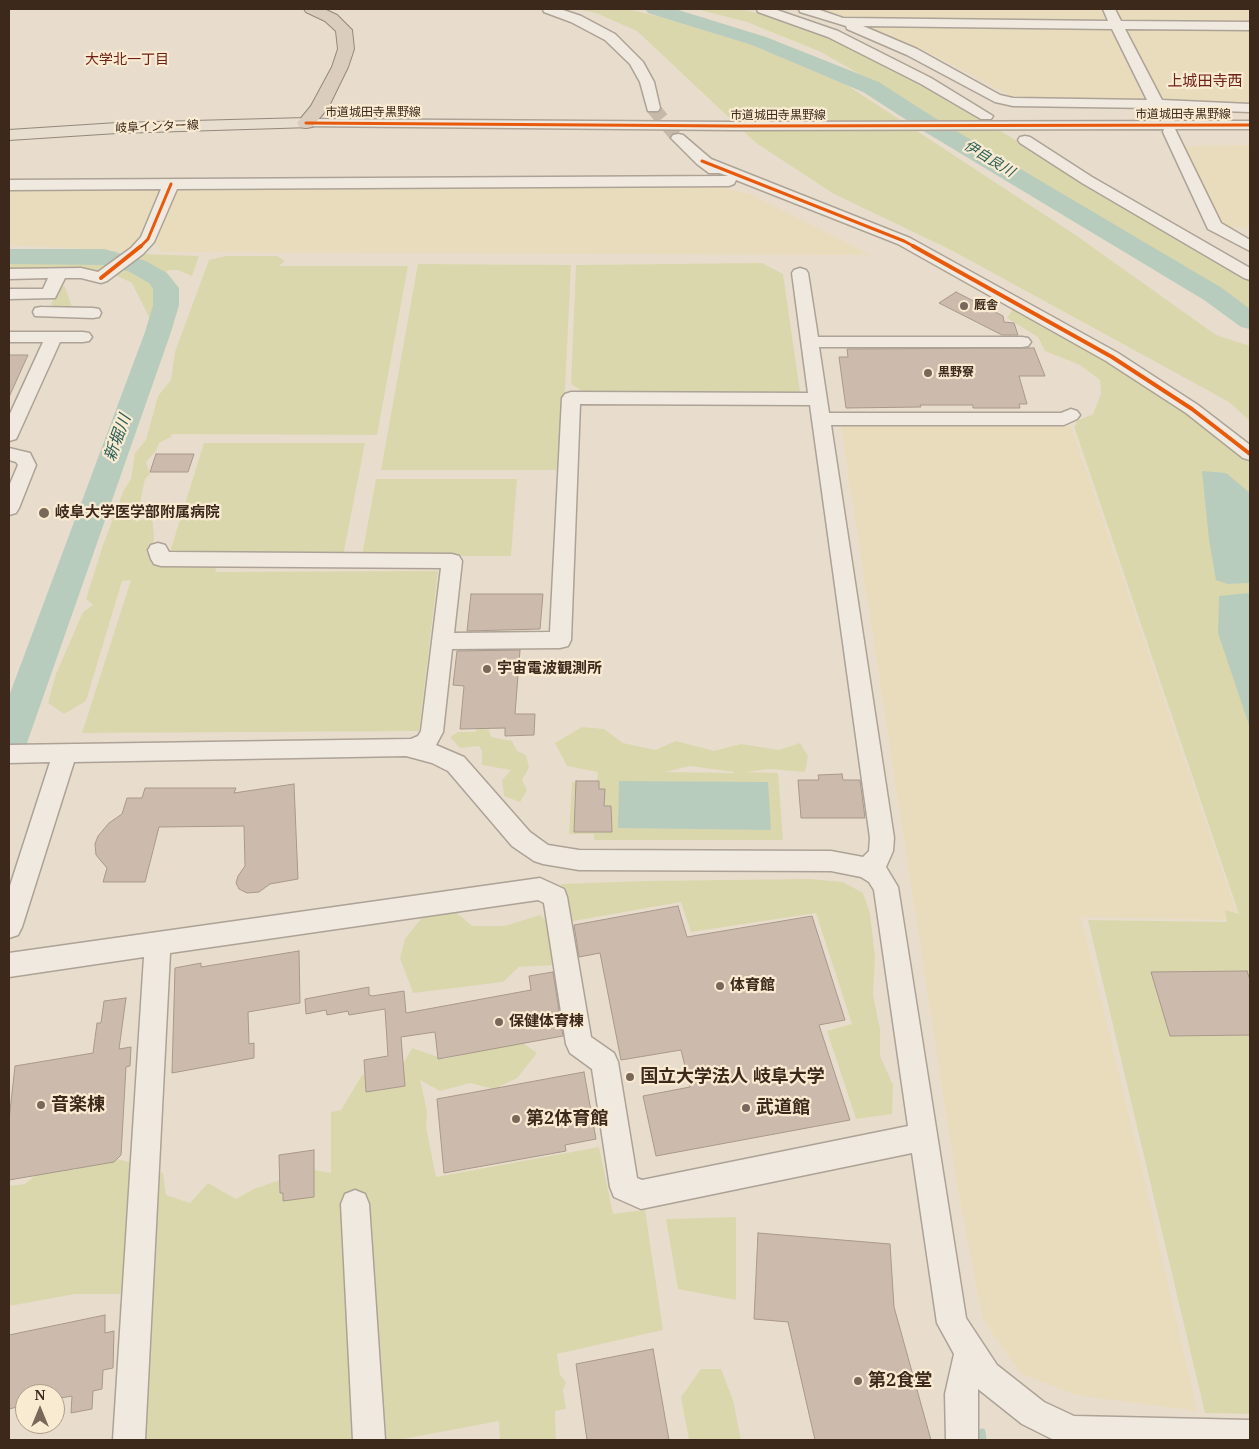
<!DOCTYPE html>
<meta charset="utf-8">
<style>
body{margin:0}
#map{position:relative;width:1259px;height:1449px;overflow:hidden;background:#e8ddcc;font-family:"Noto Serif",serif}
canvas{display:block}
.frame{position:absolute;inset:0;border:10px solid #3d291c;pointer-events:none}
.north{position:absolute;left:15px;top:1384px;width:50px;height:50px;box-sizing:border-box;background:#f9ebd2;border:1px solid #ae9d89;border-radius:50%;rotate:0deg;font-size:14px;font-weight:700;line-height:20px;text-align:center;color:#3d291c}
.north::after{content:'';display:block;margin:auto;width:18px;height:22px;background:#79685a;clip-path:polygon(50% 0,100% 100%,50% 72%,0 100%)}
</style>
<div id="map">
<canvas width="1259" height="1449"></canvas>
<div class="frame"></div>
<div class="north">N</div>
</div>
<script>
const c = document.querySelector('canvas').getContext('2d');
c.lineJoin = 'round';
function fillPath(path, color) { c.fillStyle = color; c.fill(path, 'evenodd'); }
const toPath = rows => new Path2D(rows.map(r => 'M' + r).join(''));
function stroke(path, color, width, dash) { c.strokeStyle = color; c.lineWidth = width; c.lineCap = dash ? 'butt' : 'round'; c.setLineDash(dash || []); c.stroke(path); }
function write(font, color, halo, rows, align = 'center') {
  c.font = font + ' "Noto Serif","Noto Sans JP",serif'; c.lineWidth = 4.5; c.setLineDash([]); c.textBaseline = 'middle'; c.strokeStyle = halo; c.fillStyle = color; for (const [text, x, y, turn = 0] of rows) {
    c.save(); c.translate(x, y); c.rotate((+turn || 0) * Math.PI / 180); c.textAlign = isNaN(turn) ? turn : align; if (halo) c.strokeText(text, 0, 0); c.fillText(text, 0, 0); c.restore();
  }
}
fillPath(toPath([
 [817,9,1104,9,1144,99,1013,97,926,51,843,17],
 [1116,9,1250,9,1250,104,1158,100],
 [1250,145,1250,228,1227,227,1219,221,1181,146],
 [9,188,161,188,142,240,127,251,9,245],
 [186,188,726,188,752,195,871,255,162,252,156,243,172,194],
 [841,426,1071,426,1239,920,1081,917,1141,1165,1197,1411,1076,1395,1020,1373,983,1319,957,1185]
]), '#e9dcbc');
fillPath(toPath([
 [577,9,627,9,674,20,739,38,827,72,1077,236,1216,335,1250,346,1250,421,1229,402,953,251,834,194,756,143,637,31,596,13],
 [696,9,740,9,757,13,835,41,892,68,1019,142,1250,280,1250,317,901,98,821,52,747,22],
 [9,250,124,251,102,254,9,255],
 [143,254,199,256,192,276,178,270,168,270,155,290,163,316,150,319,132,283,115,275],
 [226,256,277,256,285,261,279,266,408,266,377,435,172,434,171,437,159,443,156,451,146,462,150,474,145,479,136,522,152,516,154,536,152,563,158,560,180,567,196,561,218,565,215,572,438,571,419,731,82,733,131,580,122,581,86,701,64,714,48,703,56,674,83,612,93,605,86,599,103,545,123,492,131,479,135,453,146,440,158,396,171,380,175,352,209,260],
 [102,259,111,263,97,271,88,268,9,268,9,260],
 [762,263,783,274,800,392,587,394,571,384,576,265],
 [418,264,571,265,561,470,381,470],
 [59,286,65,287,72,307,55,308,51,304],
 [1013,309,1047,325,1114,361,1240,448,1250,458,1250,1414,1205,1413,1088,920,1227,922,1225,910,1239,914,1074,426,1077,424,1075,422,1093,414,1101,394,1100,380,1080,365,1045,351,1038,337,1007,318],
 [204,443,365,443,343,556,169,555],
 [376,479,517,479,511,556,362,556],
 [482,708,491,737,512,741,517,751,526,755,529,768,522,780,527,790,520,802,504,796,502,780,511,770,482,765,482,751,479,746,460,748,450,737,458,732,476,732],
 [582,727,604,729,623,743,655,750,676,741,714,751,741,744,779,750,800,743,808,756,805,772,770,769,745,772,778,773,783,840,594,840,594,834,569,834,572,782,597,782,598,772,567,766,555,743],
 [690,766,734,772,734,773,665,772],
 [810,879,843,882,863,893,870,913,875,957,873,995,880,1029,880,1056,893,1085,892,1114,856,1119,827,1031,852,1024,816,913,691,932,681,902,568,922,561,884,645,881],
 [457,913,472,926,505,926,540,915,549,923,555,965,519,967,503,982,413,993,400,958,405,939,424,915],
 [516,1038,537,1053,517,1078,494,1089,470,1083,440,1091,420,1080,427,1111,426,1127,436,1177,599,1147,613,1214,645,1210,663,1330,557,1354,560,1375,566,1382,563,1390,566,1409,555,1411,556,1440,500,1440,499,1421,398,1440,120,1440,124,1341,119,1306,127,1294,75,1294,9,1306,9,1186,25,1184,43,1169,74,1170,109,1157,145,1166,143,1172,163,1173,166,1195,190,1203,208,1183,236,1199,254,1189,286,1178,293,1166,331,1173,331,1112,341,1110,362,1075,396,1077,412,1048,444,1059,478,1051],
 [736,1217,736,1300,678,1289,666,1219],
 [701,1369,721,1369,733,1400,741,1440,689,1440,681,1397]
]), '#dbd7ad');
fillPath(toPath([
 [1202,471,1226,473,1250,493,1249,583,1228,584,1216,580,1209,540],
 [1248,593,1250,594,1250,728,1218,633,1219,596],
 [619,781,768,782,771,830,618,828]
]), '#b8ccbe');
stroke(toPath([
 [982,1432,983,1440]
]), '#b8ccbe', 7);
fillPath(toPath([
 [645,9,675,9,766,37,879,82,941,122,1222,288,1250,309,1250,329,1241,327,1204,300,925,132,863,92,752,45,648,13,645,9],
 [9,249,104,249,146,261,167,273,179,288,179,305,171,332,27,743,22,753,9,757,9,696,145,332,153,305,153,289,149,283,128,271,103,265,9,264,9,249]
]), '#b8ccbe');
const building = toPath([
 [956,292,1003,316,1004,322,1014,323,1018,335,1002,335,939,303,956,292],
 [1034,348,1045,376,1019,376,1027,404,1019,404,1020,408,973,408,973,405,920,405,921,407,846,408,839,357,848,357,847,349,1034,348],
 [9,355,28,355,9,397,9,355],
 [156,454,194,454,188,472,150,472,156,454],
 [471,594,543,594,540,629,467,631,471,594],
 [520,650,515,714,535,714,534,735,505,736,505,728,460,729,464,686,453,685,457,651,520,650],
 [842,774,843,780,860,780,865,818,801,818,798,780,819,780,818,775,842,774],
 [576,781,599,781,599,789,605,789,604,806,611,806,612,832,574,832,576,781],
 [294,784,298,879,270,884,259,892,247,893,239,889,236,883,238,876,245,866,244,826,159,827,145,882,103,882,107,868,96,855,95,844,98,836,109,823,122,814,127,798,142,798,145,788,236,788,234,793,294,784],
 [678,906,687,937,812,916,845,1020,819,1025,850,1120,656,1156,643,1096,690,1087,681,1050,621,1060,600,953,579,957,574,925,678,906],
 [299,951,300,1003,248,1012,249,1044,254,1043,254,1058,172,1073,175,968,201,963,201,967,299,951],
 [1247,971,1250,980,1250,1035,1170,1036,1151,972,1247,971],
 [553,972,563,1036,438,1059,435,1032,401,1037,405,1086,366,1092,364,1060,388,1056,385,1009,349,1015,348,1011,327,1015,326,1010,306,1014,305,999,369,987,369,995,372,996,404,991,406,1013,531,990,529,976,553,972],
 [126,998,119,1049,131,1047,130,1066,126,1067,121,1155,114,1162,9,1180,9,1120,15,1066,93,1053,97,1023,101,1023,104,1001,126,998],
 [584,1072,596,1139,565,1145,566,1151,444,1173,437,1099,584,1072],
 [314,1150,314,1197,283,1201,283,1193,280,1193,279,1155,314,1150],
 [758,1233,890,1244,894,1307,931,1440,815,1440,788,1322,754,1319,758,1233],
 [105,1315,105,1333,114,1331,113,1368,103,1370,102,1389,93,1391,92,1409,71,1413,72,1396,55,1399,55,1394,25,1394,25,1405,9,1409,9,1335,105,1315],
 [653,1349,669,1440,587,1440,576,1364,653,1349]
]);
fillPath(building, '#ccbaad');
stroke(building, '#a8988b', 1);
stroke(toPath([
 [653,108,678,138]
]), '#c6b9a9', 14, [14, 7]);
const minor = toPath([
 [543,9,560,9,581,16,615,34,643,62,654,82,660,108,658,111,648,111,640,82,630,64,605,40,571,22,544,12,543,9],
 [757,9,774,9,838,31,931,78,993,116,991,119,981,119,921,84,828,37,758,12,757,9],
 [799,9,817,9,843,18,1108,21,1103,9,1115,9,1121,21,1250,22,1250,30,1125,29,1162,100,1250,104,1250,112,1166,109,1168,113,1166,116,1161,117,1156,116,1152,108,1013,106,995,102,907,55,847,29,846,26,800,12,799,9],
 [863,26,1112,29,1147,100,1013,98,1000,95,917,49,863,26],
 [306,119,734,122,1250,121,1250,129,1175,129,1221,223,1250,240,1250,251,1208,229,1163,132,1164,129,734,130,301,126,299,123,301,120,306,119],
 [678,134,683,135,711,159,910,238,1118,353,1198,405,1250,445,1250,460,1243,458,1186,413,1106,361,898,244,736,180,734,184,729,186,177,189,154,242,143,254,107,281,101,283,81,278,65,278,55,298,9,299,9,289,43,289,48,278,9,279,9,269,81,268,98,272,131,248,141,237,161,189,9,190,9,180,728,176,719,173,709,173,697,164,671,138,673,135,678,134],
 [1025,136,1030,137,1092,177,1250,268,1250,280,1244,278,1082,183,1020,143,1018,140,1020,137,1025,136],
 [800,268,806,270,808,273,818,337,1022,337,1028,338,1031,342,1028,346,1022,347,819,347,829,413,1061,413,1071,409,1077,411,1080,415,1077,419,1064,425,831,425,894,838,893,851,886,867,898,887,966,1318,997,1365,1044,1402,1074,1416,1250,1420,1250,1440,1054,1440,1022,1424,978,1389,978,1440,946,1440,945,1394,954,1354,937,1323,912,1153,641,1209,614,1197,610,1187,592,1069,570,1053,566,1044,544,903,538,900,170,953,145,1440,113,1440,144,957,9,977,9,953,540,878,564,889,567,897,591,1037,614,1053,618,1062,637,1178,642,1180,908,1126,874,890,869,882,861,877,831,871,579,870,543,864,534,861,512,846,448,771,432,763,406,756,74,762,22,927,18,935,9,938,9,889,50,762,9,763,9,745,411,739,418,736,421,731,441,568,161,566,154,564,151,559,148,550,151,545,158,543,165,545,169,552,452,554,459,556,462,561,454,633,550,632,562,398,565,394,571,392,808,393,792,273,794,270,800,268],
 [580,404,810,405,870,838,869,851,863,857,831,851,579,850,548,845,530,832,464,757,436,745,443,732,452,649,560,648,568,646,571,640,580,404],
 [41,307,93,308,99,309,101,313,99,317,93,318,35,316,33,312,35,308,41,307],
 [9,332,83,332,89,333,92,337,89,341,83,342,60,342,18,435,16,439,9,441,9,416,43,342,9,342,9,332],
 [9,448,30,453,36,465,19,508,16,513,9,515,9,486,18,465,16,462,9,460,9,448],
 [355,1190,365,1194,369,1204,385,1440,353,1440,341,1204,345,1194,355,1190]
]);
const major = toPath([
 [306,118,312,119,315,123,312,127,117,133,9,140,9,130,117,123,306,118]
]);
const highway = toPath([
 [304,9,324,9,337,15,352,30,354,49,348,67,328,108,312,127,306,128,300,127,297,123,311,106,332,67,338,49,336,31,325,21,306,12,304,9]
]);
stroke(minor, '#ada296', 3);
stroke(major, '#92887c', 2);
stroke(highway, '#92887c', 2);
fillPath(minor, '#efe9df');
fillPath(major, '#e7decf');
fillPath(highway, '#dbcdbe');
stroke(toPath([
 [306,123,734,126,1250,125],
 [702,161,904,241,915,247],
 [140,247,148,239,171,184]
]), '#e8590c', 3);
stroke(toPath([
 [913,246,1112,357,1192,409,1250,454],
 [101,278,141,246]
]), '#e8590c', 4);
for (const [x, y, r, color] of [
 [964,306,5,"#79685a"],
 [928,373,5,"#79685a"],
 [44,513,6,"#79685a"],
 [487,669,5,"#79685a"],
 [720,986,5,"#79685a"],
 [499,1022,5,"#79685a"],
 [630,1077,5,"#79685a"],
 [41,1105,5,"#79685a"],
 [746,1108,5,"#79685a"],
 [516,1119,5,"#79685a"],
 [858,1381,5,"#79685a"]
]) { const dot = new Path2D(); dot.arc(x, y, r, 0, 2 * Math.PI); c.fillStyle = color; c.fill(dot); stroke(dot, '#f9ebd2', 2); }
write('12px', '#3d291c', '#f9ebd2', [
 ["市道城田寺黒野線",373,113],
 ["市道城田寺黒野線",1183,115],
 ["市道城田寺黒野線",778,116],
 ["岐阜インター線",157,127,-2]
]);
write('bold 12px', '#3d291c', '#f9ebd2', [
 ["厩舎",974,306],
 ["黒野寮",938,373]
], 'left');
write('14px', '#6f2117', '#f9ebd2', [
 ["大学北一丁目",127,60]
]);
write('italic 14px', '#2a5e57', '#f9ebd2', [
 ["伊自良川",989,159,31]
]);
write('15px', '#6f2117', '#f9ebd2', [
 ["上城田寺西",1205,82]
]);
write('bold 15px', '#3d291c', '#f9ebd2', [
 ["岐阜大学医学部附属病院",55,513],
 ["宇宙電波観測所",497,669],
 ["体育館",730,986],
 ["保健体育棟",509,1022]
], 'left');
write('italic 16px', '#2a5e57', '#f9ebd2', [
 ["新堀川",118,438,-70]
]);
write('bold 18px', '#3d291c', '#f9ebd2', [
 ["国立大学法人 岐阜大学",640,1077],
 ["音楽棟",51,1105],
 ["武道館",756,1108],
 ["第2体育館",526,1119],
 ["第2食堂",868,1381]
], 'left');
</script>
